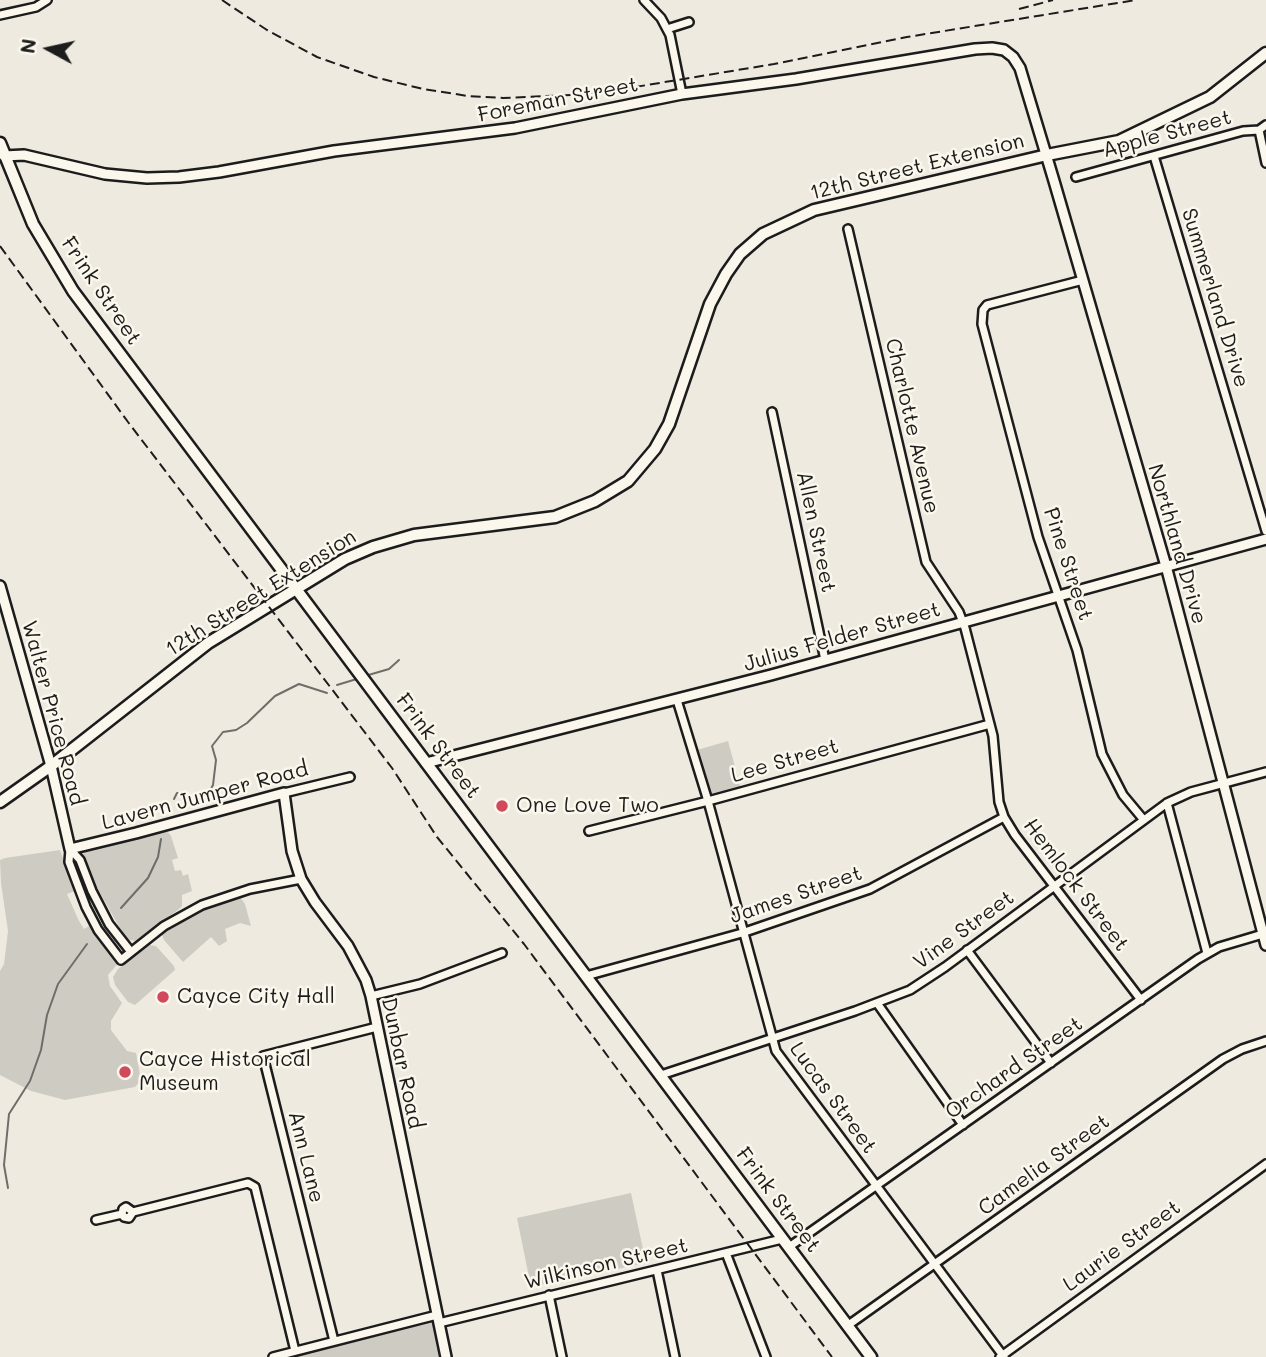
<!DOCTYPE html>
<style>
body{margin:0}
#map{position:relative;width:1266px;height:1357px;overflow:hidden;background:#eeeadf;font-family:Mali,sans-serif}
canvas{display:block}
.north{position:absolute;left:14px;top:14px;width:70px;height:70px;-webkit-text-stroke:5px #fbf7ec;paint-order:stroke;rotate:278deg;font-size:19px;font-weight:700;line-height:28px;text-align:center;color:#1c1c1c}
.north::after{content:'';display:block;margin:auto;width:24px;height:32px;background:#1c1c1c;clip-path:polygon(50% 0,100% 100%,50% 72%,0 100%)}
</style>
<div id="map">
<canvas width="1266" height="1357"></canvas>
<div class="north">N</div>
</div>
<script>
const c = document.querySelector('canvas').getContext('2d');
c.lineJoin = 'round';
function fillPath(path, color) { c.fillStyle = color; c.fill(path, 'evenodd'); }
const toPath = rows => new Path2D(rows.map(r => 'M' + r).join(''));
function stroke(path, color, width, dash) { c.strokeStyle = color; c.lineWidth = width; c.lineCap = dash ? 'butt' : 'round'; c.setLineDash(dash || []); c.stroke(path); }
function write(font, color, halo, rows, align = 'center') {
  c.font = font + ' Mali,sans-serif'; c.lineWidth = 5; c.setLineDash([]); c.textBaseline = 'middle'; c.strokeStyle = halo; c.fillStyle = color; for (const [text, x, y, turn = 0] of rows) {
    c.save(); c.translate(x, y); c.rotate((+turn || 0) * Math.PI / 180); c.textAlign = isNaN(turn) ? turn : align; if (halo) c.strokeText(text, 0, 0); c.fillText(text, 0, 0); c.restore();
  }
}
fillPath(toPath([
 [728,741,741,789,709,798,697,750],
 [158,831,167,831,171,836,178,858,172,860,175,871,181,870,183,876,188,874,192,891,182,895,182,906,178,910,135,941,130,940,125,937,84,865,82,856,85,851],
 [60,850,75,891,67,894,79,921,84,929,94,923,121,960,108,975,110,986,122,1003,111,1021,111,1030,127,1051,136,1053,141,1080,135,1087,65,1100,31,1091,0,1075,0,971,4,964,8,931,1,883,0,860,5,858],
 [240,897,245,904,251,926,240,923,225,929,227,941,219,946,211,937,183,962,164,940,162,935,164,931,194,913],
 [149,945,156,946,174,966,175,970,135,1005,128,1002,115,985,113,977,118,969],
 [631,1193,646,1263,531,1287,517,1218],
 [437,1315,446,1357,273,1357]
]), '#ceccc2');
stroke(toPath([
 [365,676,389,669,399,660],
 [337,685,360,678],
 [174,799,177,793,204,800,208,794,213,785,216,760,212,746,223,732,236,730,247,723,275,696,299,684,327,693],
 [121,908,148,878,158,857,161,839],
 [8,1188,4,1165,9,1114,30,1081,41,1050,47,1015,58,984,87,944]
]), '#6f6d69', 2);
const minor = toPath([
 [644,0,661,18,670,35,682,94],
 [0,15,36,7,47,0],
 [667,29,689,22],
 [1259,130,1266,163],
 [1154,156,1266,531],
 [1076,177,1243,131,1259,130,1266,125],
 [848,229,926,562,959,612,965,628,993,736,999,802,1004,817,1015,835,1141,1000],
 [1083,280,987,305,983,310,982,324,1038,537,1077,650,1102,754,1123,795,1143,819],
 [772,412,825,660],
 [677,700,708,801,776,1051,1004,1357],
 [284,793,350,777],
 [1167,803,1207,953],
 [589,831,708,801,990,724],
 [70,849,69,862,86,907,98,930,121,960,164,926,202,905,250,889,301,879],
 [70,849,80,860,92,891,109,924,131,952],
 [967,950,1051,1063],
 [586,976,742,933,870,889,1004,817],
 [371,996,420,984,502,953],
 [877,1003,963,1125],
 [661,1075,855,1011,910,990,945,967,1167,803,1191,792,1266,772],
 [133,1212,248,1183,255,1187,295,1351],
 [96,1220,122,1214,124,1217,129,1218,133,1212,126,1207,123,1209,122,1214],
 [789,1247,1198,959,1219,947,1266,933],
 [726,1253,766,1357],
 [657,1270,675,1357],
 [549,1295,562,1357],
 [439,1323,782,1239],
 [847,1326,1223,1059,1242,1049,1266,1041],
 [334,1341,263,1056,377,1027],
 [273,1357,437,1315],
 [1000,1357,1266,1164]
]);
const tertiary = toPath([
 [4,156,24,155,105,174,147,178,179,177,219,172,334,151,515,128,682,94,796,79,975,49,992,48,1004,50,1013,57,1020,68,1054,181,1166,566,1266,945],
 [0,586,51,766,70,849,136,833,284,793,292,851,301,879,315,902,348,946,366,980,371,996,446,1357],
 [426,763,771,675,1266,539]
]);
const secondary = toPath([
 [0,143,33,224,73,291,871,1357],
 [0,802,51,766,208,643,345,559,373,547,414,535,555,517,595,501,628,481,655,449,669,424,710,304,726,274,740,254,763,234,814,210,1047,155,1119,141,1210,97,1266,53]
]);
stroke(minor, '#1c1c1c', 12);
stroke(tertiary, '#1c1c1c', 14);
stroke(secondary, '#1c1c1c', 15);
stroke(minor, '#fbf7ec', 7);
stroke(tertiary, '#fbf7ec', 9);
stroke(secondary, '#fbf7ec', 10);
stroke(toPath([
 [222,0,267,30,317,57,374,77,423,89,468,96,503,98,571,95,629,88,774,64,907,37,1136,0],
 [1019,9,1053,0],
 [0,246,128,422,392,768,437,837,524,944,832,1357]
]), '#1c1c1c', 2, [10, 5]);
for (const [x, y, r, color] of [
 [502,806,7,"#d1495b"],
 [163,997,7,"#d1495b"],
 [125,1072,7,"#d1495b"]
]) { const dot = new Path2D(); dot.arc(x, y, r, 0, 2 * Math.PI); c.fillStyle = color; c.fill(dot); stroke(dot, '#fbf7ec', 2.5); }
write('21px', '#1c1c1c', '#fbf7ec', [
 ["Foreman Street",558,100,-11],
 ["Apple Street",1167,134,-15],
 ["12th Street Extension",917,167,-14],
 ["Frink Street",101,291,56],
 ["Summerland Drive",1215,298,73],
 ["Charlotte Avenue",912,426,77],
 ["Allen Street",816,532,78],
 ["Northland Drive",1177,544,74],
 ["Pine Street",1068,564,72],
 ["12th Street Extension",261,593,-32],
 ["Julius Felder Street",842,637,-16],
 ["Walter Price Road",53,713,75],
 ["Frink Street",438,746,53],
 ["Lee Street",785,761,-16],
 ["Lavern Jumper Road",205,796,-15],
 ["Hemlock Street",1076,885,53],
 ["James Street",796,895,-19],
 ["Vine Street",964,930,-36],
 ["Dunbar Road",402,1063,78],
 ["Orchard Street",1014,1068,-35],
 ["Lucas Street",833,1098,54],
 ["Ann Lane",306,1157,76],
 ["Camelia Street",1044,1165,-36],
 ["Frink Street",778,1200,53],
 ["Laurie Street",1122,1246,-36],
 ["Wilkinson Street",606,1264,-13]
]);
write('21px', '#1c1c1c', '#fbf7ec', [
 ["One Love Two",516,806],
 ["Cayce City Hall",177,997],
 ["Cayce Historical",139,1060],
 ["Museum",139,1084]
], 'left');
</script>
